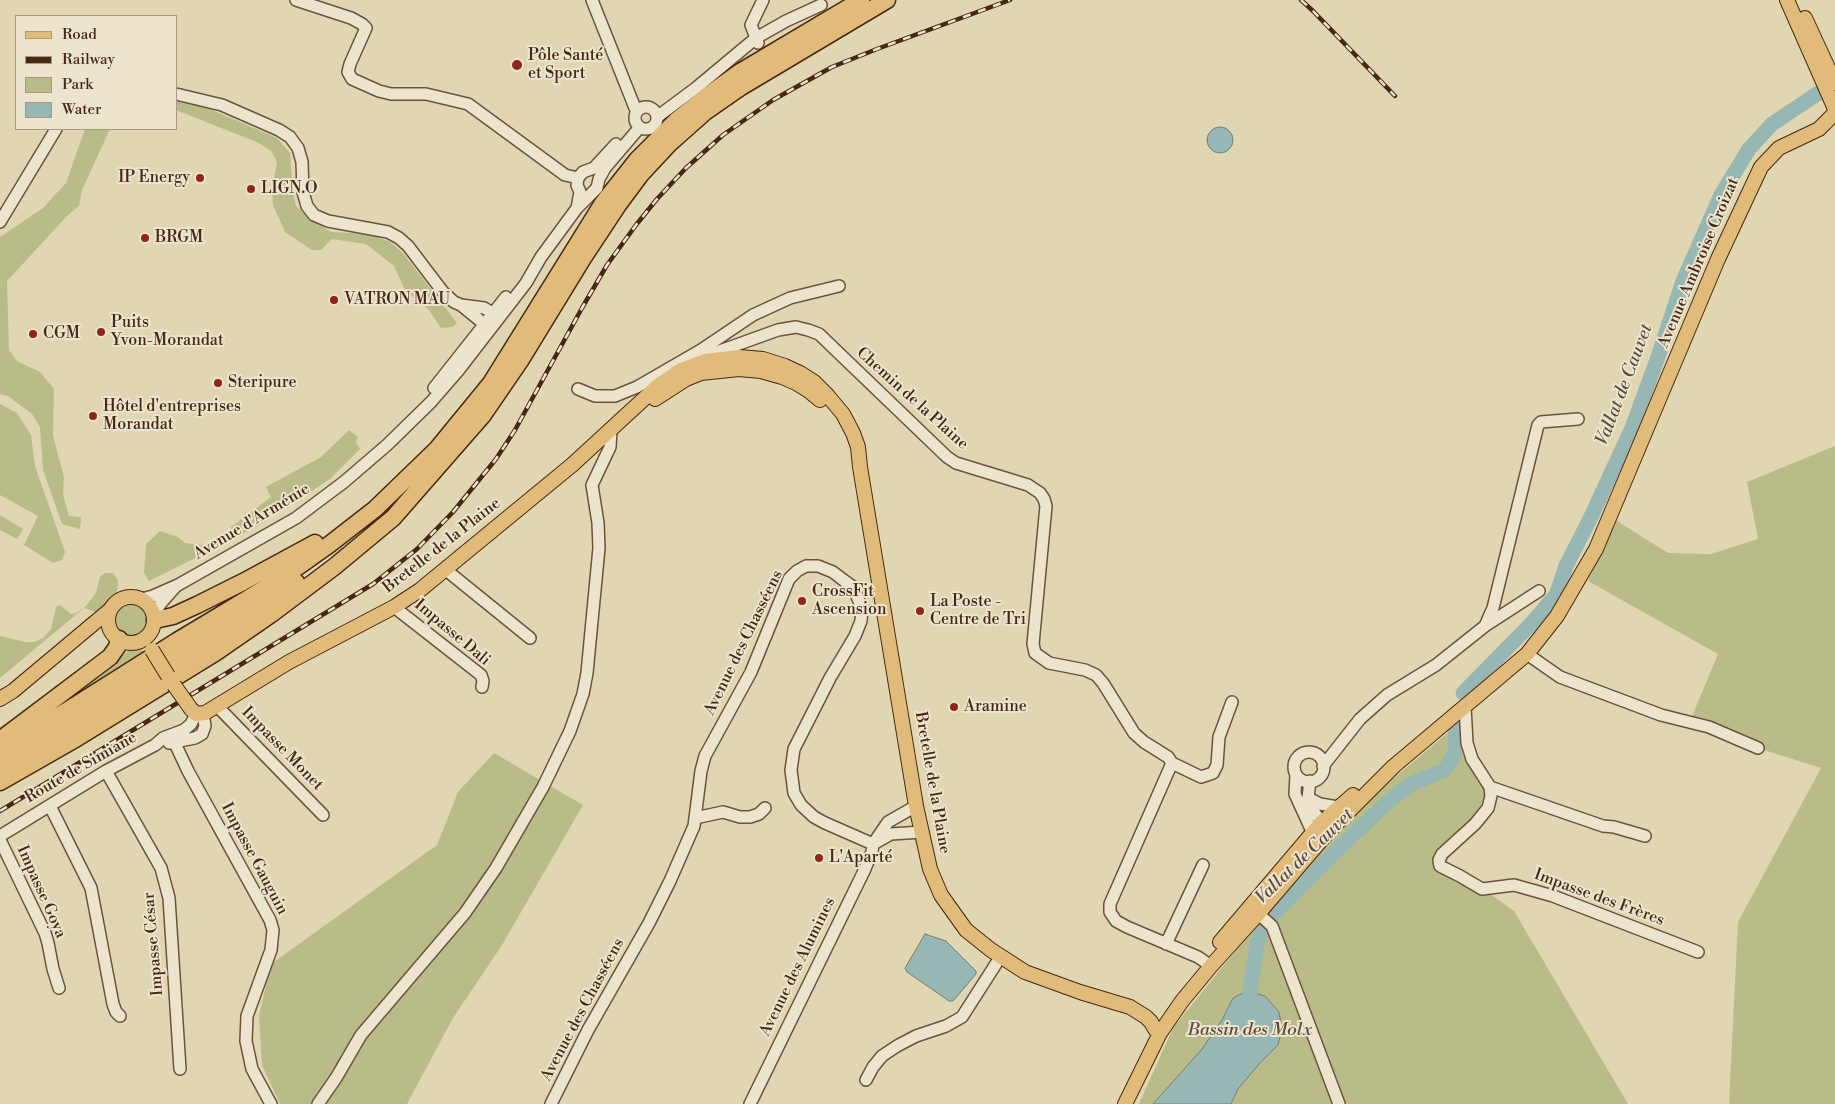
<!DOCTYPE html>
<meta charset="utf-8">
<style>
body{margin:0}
#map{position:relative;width:1835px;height:1104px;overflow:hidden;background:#e1d6b2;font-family:"Libre Bodoni",serif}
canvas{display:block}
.legend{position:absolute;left:15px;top:15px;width:162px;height:115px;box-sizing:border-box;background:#ece4cd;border:1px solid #aa9883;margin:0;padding:6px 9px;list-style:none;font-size:15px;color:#482714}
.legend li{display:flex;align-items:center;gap:10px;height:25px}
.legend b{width:25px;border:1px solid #aa9883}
</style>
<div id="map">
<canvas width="1835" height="1104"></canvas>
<ul class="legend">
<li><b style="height:6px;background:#e0bb79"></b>Road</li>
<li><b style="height:6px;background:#482714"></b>Railway</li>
<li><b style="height:14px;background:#b9bc88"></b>Park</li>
<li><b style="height:14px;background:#96b7b4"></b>Water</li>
</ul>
</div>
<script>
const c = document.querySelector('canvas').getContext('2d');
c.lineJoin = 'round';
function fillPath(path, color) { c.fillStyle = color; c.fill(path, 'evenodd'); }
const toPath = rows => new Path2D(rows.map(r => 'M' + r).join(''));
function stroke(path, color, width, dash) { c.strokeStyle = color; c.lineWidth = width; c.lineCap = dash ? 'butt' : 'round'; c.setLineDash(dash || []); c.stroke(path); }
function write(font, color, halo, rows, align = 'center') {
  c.font = font + ' "Libre Bodoni",serif'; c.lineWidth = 4; c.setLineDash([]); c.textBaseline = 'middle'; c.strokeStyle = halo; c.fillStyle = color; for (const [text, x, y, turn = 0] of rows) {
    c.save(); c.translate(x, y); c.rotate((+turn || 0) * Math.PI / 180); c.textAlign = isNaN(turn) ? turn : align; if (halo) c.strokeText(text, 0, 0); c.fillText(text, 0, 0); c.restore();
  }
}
fillPath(toPath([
 [176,100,198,104,277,138,290,153,293,194,296,206,312,220,331,232,371,234,390,242,403,253,457,323,452,327,441,328,429,310,405,290,394,266,366,244,332,239,321,250,312,250,285,232,273,205,272,189,277,162,271,151,259,143,176,110],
 [85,129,110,129,82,190,79,206,67,216,7,281,9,350,17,361,40,372,54,389,53,436,64,477,63,495,69,516,81,517,80,529,62,524,43,470,40,427,32,414,8,396,0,394,0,237,43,208,66,183],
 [0,404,17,413,31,435,35,466,65,552,62,560,53,563,24,545,38,516,0,495],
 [349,430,358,437,356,442,360,449,330,479,264,522,234,539,149,581,144,573,146,544,160,531,178,537,185,543,201,545,214,543,225,538,231,532,231,527,271,497,266,487,321,457],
 [1835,446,1835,1104,1729,1104,1738,922,1821,768,1688,726,1718,654,1588,581,1614,519,1668,553,1711,554,1758,539,1747,482],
 [0,515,23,529,17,539,0,530],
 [105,573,113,573,118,580,118,587,115,597,96,612,84,608,0,678,0,636,25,642,34,642,43,638,51,629,56,607,60,605,71,614,76,613,86,606,96,593,100,577],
 '114 619a18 18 0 1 1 36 0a18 18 0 1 1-36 0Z',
 [141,648,144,653,14,736,131,649],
 [1469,715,1475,756,1495,784,1446,862,1514,911,1628,1104,1139,1104,1173,1028,1271,907,1364,803],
 [494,753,583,805,502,945,453,1018,407,1104,280,1104,262,1065,259,1016,271,964,437,845,458,792]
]), '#b9bc88');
const water = toPath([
 '1207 140a13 13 0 1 1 26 0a13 13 0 1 1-26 0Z',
 [925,934,946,941,976,971,976,974,953,1001,949,1001,907,972,905,968,925,934],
 [1247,991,1265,996,1279,1012,1282,1029,1278,1045,1259,1064,1238,1089,1231,1104,1153,1104,1202,1049,1222,1020,1233,998,1247,991]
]);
fillPath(water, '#96b7b4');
stroke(water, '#777d74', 1);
stroke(toPath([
 [1463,693,1530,625,1556,595,1566,566,1590,519,1632,428,1659,354,1683,281,1721,195,1749,149,1772,124,1820,92],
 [1247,1012,1257,944,1264,924,1334,853,1390,800,1409,785,1445,770,1456,751,1455,725]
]), '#96b7b4', 15);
const minor = toPath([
 [296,0,351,18,362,24,366,28,350,64,348,72,352,79,379,91,391,94,426,94,468,104,565,175,578,178],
 [592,0,635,108],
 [758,43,751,25,763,0],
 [176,94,222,105,279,130,290,137,298,148,302,162,303,192,307,206,314,215,328,221,388,232,399,238,408,246,443,292,454,302,461,305],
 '635 118a11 11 0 1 1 22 0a11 11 0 1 1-22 0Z',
 [657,117,696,88,756,38,786,21,821,5],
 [577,208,580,192,577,185,578,178,583,172,594,168,616,144],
 [0,222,56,129],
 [488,327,461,305,484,308,498,316],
 [703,357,701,350,753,315,790,298,839,286],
 [704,360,703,357,778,330,796,327,808,330,819,334,947,457,956,463,1028,485,1040,493,1044,499,1046,506,1033,644,1035,653,1049,663,1085,670,1096,675,1103,683,1134,733,1144,742,1168,757,1172,763,1201,777,1213,773,1217,765,1219,737,1232,702],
 [434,388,506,297],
 [578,389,595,396,615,396,637,387,701,350],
 [446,570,530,638],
 [142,599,153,596,178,585,296,518,344,482,387,445,431,402,458,371,526,283,541,257,577,208,597,188,599,179,605,168,640,127],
 [394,607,481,675,483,681,482,687],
 [154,614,161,603,176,586],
 [1485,626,1539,591],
 [1527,654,1560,677,1661,715,1709,727,1758,748],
 [217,706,323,815],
 [1465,707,1467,743,1472,759,1490,787,1491,796,1488,808,1475,824,1442,854,1439,860,1440,866,1460,876,1482,889,1514,885,1553,896,1698,952],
 [171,735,188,771,270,920,273,930,271,950,247,1016,246,1041,252,1069,271,1104],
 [169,743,195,738,202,734,205,726,203,714],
 '1294 767a15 15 0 1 1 30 0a15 15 0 1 1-30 0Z',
 [1172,763,1110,904,1110,912,1116,921,1127,927,1198,957,1211,966],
 [1323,766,1360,719,1387,695,1436,665,1485,626,1493,608,1538,425,1541,422,1578,419],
 [106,771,161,868,169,898,180,1069],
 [1296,774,1295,794,1316,840],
 [1310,781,1308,798,1311,808,1326,828],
 [1490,787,1603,826,1614,827,1645,836],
 [1308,798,1320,804,1338,807],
 [50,806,91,888,113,1004,116,1012,120,1016],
 [695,818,723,812,740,817,750,817,759,814,765,808],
 [0,836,106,771,155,745,163,738,184,730,191,724,196,714],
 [0,840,45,933,48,943,53,969,59,988],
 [875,843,891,834,922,832],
 [1253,909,1272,926,1339,1104],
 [1166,944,1203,865],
 [866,1080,873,1067,882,1056,897,1046,916,1036,946,1026,962,1017,1001,956],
 [318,1104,336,1078,361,1035,465,913,496,868,543,787,570,731,583,694,587,673,599,548,598,523,592,485,610,447,611,430],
 [551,1104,588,1030,649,923,670,881,694,826,701,771,705,756,751,672,789,579,797,571,806,566,818,566,833,572,842,579,853,587,862,608,861,621,855,636,830,678,794,749,791,770,794,793,801,805,814,817,825,823,873,844],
 [750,1104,864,871,872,852,873,844,888,822,916,806]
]);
const major = toPath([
 [1787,0,1835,109],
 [1805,18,1835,83],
 [655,399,686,379,701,373,739,369,761,371,782,377,796,383,809,391,820,400],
 '108 620a23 23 0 1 1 46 0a23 23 0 1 1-46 0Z',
 [0,699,13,691,111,609],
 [191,709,196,714,205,713,289,662,394,607,420,590,572,465,659,385,681,370,705,361,739,357,763,359,785,366,800,373,814,382,828,396,843,414,853,433,858,447,860,467,916,806,930,869,941,895,966,930,991,950,1025,972,1080,992,1130,1007,1146,1017,1151,1022,1155,1029],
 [1220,942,1321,823,1353,795],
 [1125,1104,1160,1033,1182,1001,1211,966,1258,914,1329,831,1394,766,1527,654,1557,616,1596,549,1718,259,1761,167,1779,148,1819,129,1833,115]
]);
const highway = toPath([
 [155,620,173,616,197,605,243,582,315,543],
 [0,740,110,657,117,647,119,639],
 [0,753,177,641,282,578,330,544,375,509,437,449,491,383,603,203,637,160,677,120,711,93,740,72,861,0],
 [0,769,234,623,296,582],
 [0,782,77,738,215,653,270,615,334,567,393,518,483,415,520,361,583,258,618,205,641,174,669,144,705,112,741,87,887,0]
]);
stroke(minor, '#6e533c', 14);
stroke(major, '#482714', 16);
stroke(highway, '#482714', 19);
stroke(minor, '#ece4cd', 11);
stroke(major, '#e0bb79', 14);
stroke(highway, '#e0bb79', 16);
const rail = toPath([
 [1301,0,1313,11,1395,96],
 [0,811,373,584,417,549,453,512,496,459,515,430,582,308,607,265,636,225,657,199,686,168,723,135,773,100,832,67,877,49,1010,0]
]);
stroke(rail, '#482714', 4.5);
stroke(rail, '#ece4cd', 2.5, [8]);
const majorBridge = toPath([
 [152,650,168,676],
 [174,685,191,709]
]);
stroke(majorBridge, '#482714', 16, []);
stroke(majorBridge, '#e0bb79', 14);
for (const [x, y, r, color] of [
 [517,65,6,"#8f2418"],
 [200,178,5,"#8f2418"],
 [251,189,5,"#8f2418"],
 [145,238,5,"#8f2418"],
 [334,300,5,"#8f2418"],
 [101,332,5,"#8f2418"],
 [33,334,5,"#8f2418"],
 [218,383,5,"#8f2418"],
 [93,416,5,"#8f2418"],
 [802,601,5,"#8f2418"],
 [920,611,5,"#8f2418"],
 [954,707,5,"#8f2418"],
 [819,858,5,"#8f2418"]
]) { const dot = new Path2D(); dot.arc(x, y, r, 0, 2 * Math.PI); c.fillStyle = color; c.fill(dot); stroke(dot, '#ece4cd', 2); }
write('16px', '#482714', '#ece4cd', [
 ["Pôle Santé",528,56],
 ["et Sport",528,74],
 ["IP Energy",190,178,"right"],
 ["LIGN.O",261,189],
 ["BRGM",155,238],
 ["VATRON MAU",344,300],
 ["Puits",111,323],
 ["Yvon-Morandat",111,341],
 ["CGM",43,334],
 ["Steripure",228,383],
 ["Hôtel d'entreprises",103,407],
 ["Morandat",103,425],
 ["CrossFit",812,592],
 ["Ascension",812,610],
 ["La Poste -",930,602],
 ["Centre de Tri",930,620],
 ["Aramine",964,707],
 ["L'Aparté",829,858]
], 'left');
write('16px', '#482714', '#ece4cd', [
 ["Avenue Ambroise Croizat",1699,263,-67],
 ["Chemin de la Plaine",912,399,42],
 ["Avenue d'Arménie",252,522,-31],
 ["Bretelle de la Plaine",442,546,-38],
 ["Impasse Dali",452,633,40],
 ["Avenue des Chasséens",744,643,-64],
 ["Impasse Monet",282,749,46],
 ["Route de Simiane",81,768,-30],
 ["Bretelle de la Plaine",932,783,80],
 ["Impasse Gauguin",254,859,62],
 ["Impasse Goya",41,892,66],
 ["Impasse des Frères",1599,898,20],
 ["Impasse César",154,944,-95],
 ["Avenue des Alumines",798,967,-64],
 ["Avenue des Chasséens",583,1010,-62]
]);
write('italic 18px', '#5c4b3c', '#ece4cd', [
 ["Vallat de Cauvet",1625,385,-69],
 ["Vallat de Cauvet",1305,857,-44],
 ["Bassin des Molx",1250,1031]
]);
</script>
